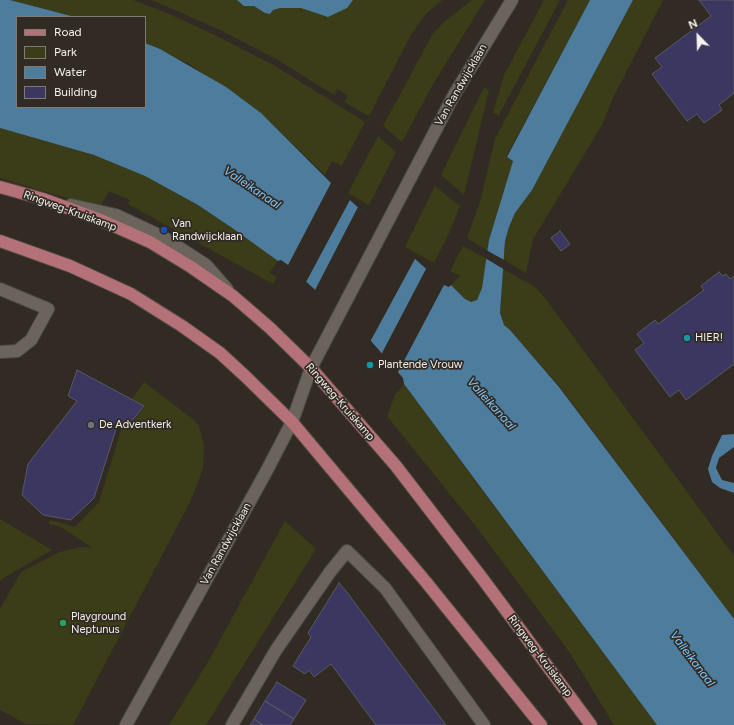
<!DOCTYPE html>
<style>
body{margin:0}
#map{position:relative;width:734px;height:725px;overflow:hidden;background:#312b24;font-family:Figtree,sans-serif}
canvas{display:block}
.legend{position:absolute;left:16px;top:16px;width:130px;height:92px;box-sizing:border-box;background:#312b24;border:1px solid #7f7a74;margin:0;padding:5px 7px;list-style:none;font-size:12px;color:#f5f1ec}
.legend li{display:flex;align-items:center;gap:8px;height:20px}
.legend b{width:20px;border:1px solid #7f7a74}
.north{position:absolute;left:678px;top:16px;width:40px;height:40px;-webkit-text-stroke:3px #312b24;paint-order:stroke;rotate:337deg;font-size:11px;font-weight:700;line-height:16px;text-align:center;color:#f5f1ec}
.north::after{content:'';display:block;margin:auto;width:14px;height:18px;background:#f5f1ec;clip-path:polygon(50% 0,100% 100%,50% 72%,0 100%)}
</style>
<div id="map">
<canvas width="734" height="725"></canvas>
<ul class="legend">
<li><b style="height:5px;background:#b57178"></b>Road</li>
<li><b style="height:11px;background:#3b3d18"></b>Park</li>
<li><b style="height:11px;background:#4d7c9d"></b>Water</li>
<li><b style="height:11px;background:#3b3761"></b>Building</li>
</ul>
<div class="north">N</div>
</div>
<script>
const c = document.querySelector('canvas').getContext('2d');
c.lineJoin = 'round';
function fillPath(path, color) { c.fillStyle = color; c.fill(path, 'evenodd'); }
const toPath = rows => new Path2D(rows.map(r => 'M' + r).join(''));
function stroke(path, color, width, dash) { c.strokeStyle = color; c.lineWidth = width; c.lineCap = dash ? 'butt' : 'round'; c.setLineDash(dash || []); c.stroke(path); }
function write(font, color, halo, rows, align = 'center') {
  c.font = font + ' Figtree,sans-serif'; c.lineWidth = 3.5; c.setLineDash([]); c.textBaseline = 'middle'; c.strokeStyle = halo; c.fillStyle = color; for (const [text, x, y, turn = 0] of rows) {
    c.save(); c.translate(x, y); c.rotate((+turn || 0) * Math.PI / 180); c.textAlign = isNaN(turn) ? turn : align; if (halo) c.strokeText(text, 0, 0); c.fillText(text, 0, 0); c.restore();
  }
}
fillPath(toPath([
 [10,0,133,0,167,13,217,36,275,66,365,122,342,166,332,161,325,175,261,113,189,64,145,43,145,17,75,17],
 [152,0,442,0,426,14,412,33,369,116,344,102,348,96,338,89,334,95,278,60,220,30],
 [472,0,485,0,432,86,402,142,383,126,432,35,445,21],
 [544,0,560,0,499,115,493,113,504,75],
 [568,0,590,0,506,157,513,161,489,240,488,251,467,238,480,202,495,139],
 [633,0,663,0,612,100,602,125,533,239,526,273,504,260,505,241,509,227,515,213,532,190],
 [484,87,489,90,464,195,441,175],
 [0,128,94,155,145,176,198,205,268,253,278,261,269,273,277,277,273,284,128,204,130,200,109,191,101,205,59,196,0,178],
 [378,136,396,152,369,205,348,193],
 [435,186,460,206,449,233,434,263,405,247],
 [463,246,487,259,482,288,477,300,471,302,465,299,451,285,460,276,450,271],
 [503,269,535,287,545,298,734,556,734,619,560,387,510,330,504,326,500,313],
 [144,382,194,420,199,426,204,445,203,469,190,502,73,725,26,724,0,710,0,609,21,572,60,552,81,547,93,548,61,527,49,524,50,520,75,527,99,502,122,427,127,429,145,406,132,399],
 [404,384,473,478,657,725,614,725,570,653,478,529,387,416,395,395],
 [0,519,52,550,0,580],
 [285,521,316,549,206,725,169,725,208,662]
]), '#3b3d18');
fillPath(toPath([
 [0,0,10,0,75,17,17,17,17,107,145,107,145,43,160,49,226,87,261,113,331,183,444,285,449,287,451,285,465,299,471,302,477,300,482,288,489,240,513,161,507,157,590,0,633,0,532,190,515,213,509,227,505,241,500,313,504,325,510,330,559,387,734,619,734,725,657,725,404,384,403,378,371,341,288,265,281,260,278,261,235,230,198,205,145,176,94,155,0,128],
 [237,0,353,0,347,8,328,17,301,8,280,8,273,10,270,14,265,13,254,6,244,6],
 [734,434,734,447,719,458,716,468,722,480,734,483,734,493,720,488,712,482,708,469,712,456,722,435]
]), '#4d7c9d');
fillPath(toPath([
 [332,181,351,198,305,284,287,267],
 [359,205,361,207,360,209,416,257,370,342,314,292],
 [486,250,506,261,505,270,485,258],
 [427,267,445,283,397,374,381,355]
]), '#312b24');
const building = toPath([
 [699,0,734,0,734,93,719,105,722,110,704,123,697,114,687,121,652,74,662,67,655,58,711,16,699,0],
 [560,231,570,244,561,251,551,238,560,231],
 [719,272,723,276,726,274,730,279,734,276,734,364,686,400,679,390,670,397,635,350,644,343,637,334,655,320,658,324,704,290,701,286,719,272],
 [77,370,144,406,127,427,118,423,94,498,71,520,43,515,22,495,28,464,77,401,68,396,77,370],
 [339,583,346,591,446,725,376,725,331,664,314,677,309,670,305,674,293,666,311,637,308,633,339,583],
 [277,682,306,700,294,719,265,701,277,682],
 [265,701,294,719,290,725,263,725,254,719,265,701],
 [254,719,258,722,263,725,250,725,254,719]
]);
fillPath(building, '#3b3761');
stroke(building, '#595963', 1);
const minor = toPath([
 [71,205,116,215,163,237,206,265,227,289],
 [0,289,48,309,31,340,17,351,0,352],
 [126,725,266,472,292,422,311,368,454,95,512,0],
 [232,725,276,650,330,572,347,551,385,588,484,725]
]);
const major = toPath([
 [0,187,43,199,103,221,150,242,191,267,233,296,270,328,311,368,396,466,482,578,591,725],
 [0,241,70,266,131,294,182,326,220,353,245,376,292,422,426,582,541,725]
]);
stroke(minor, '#4e4843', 14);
stroke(major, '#4e4843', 14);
stroke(minor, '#6b645c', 12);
stroke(major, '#b57178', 12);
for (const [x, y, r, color] of [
 [164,230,4,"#1a4fb4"],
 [687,338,4,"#0f9aa8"],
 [370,365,4,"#0f9aa8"],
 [91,425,4,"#6b7280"],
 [63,623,4,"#2e9e5b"]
]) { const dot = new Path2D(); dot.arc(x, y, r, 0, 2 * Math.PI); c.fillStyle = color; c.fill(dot); stroke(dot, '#312b24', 1.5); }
write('11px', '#f5f1ec', '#312b24', [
 ["Van Randwijcklaan",461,85,-60],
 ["Ringweg-Kruiskamp",70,211,20],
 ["Ringweg-Kruiskamp",340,402,49],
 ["Van Randwijcklaan",226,544,-61],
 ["Ringweg-Kruiskamp",540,656,53]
]);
write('11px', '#f5f1ec', '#312b24', [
 ["Van",172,224],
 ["Randwijcklaan",172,237],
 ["HIER!",695,338],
 ["Plantende Vrouw",378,365],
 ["De Adventkerk",99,425],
 ["Playground",71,617],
 ["Neptunus",71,630]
], 'left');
write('italic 12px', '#81cafd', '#312b24', [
 ["Valleikanaal",252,188,34],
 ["Valleikanaal",491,404,48],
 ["Valleikanaal",692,659,53]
]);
</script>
